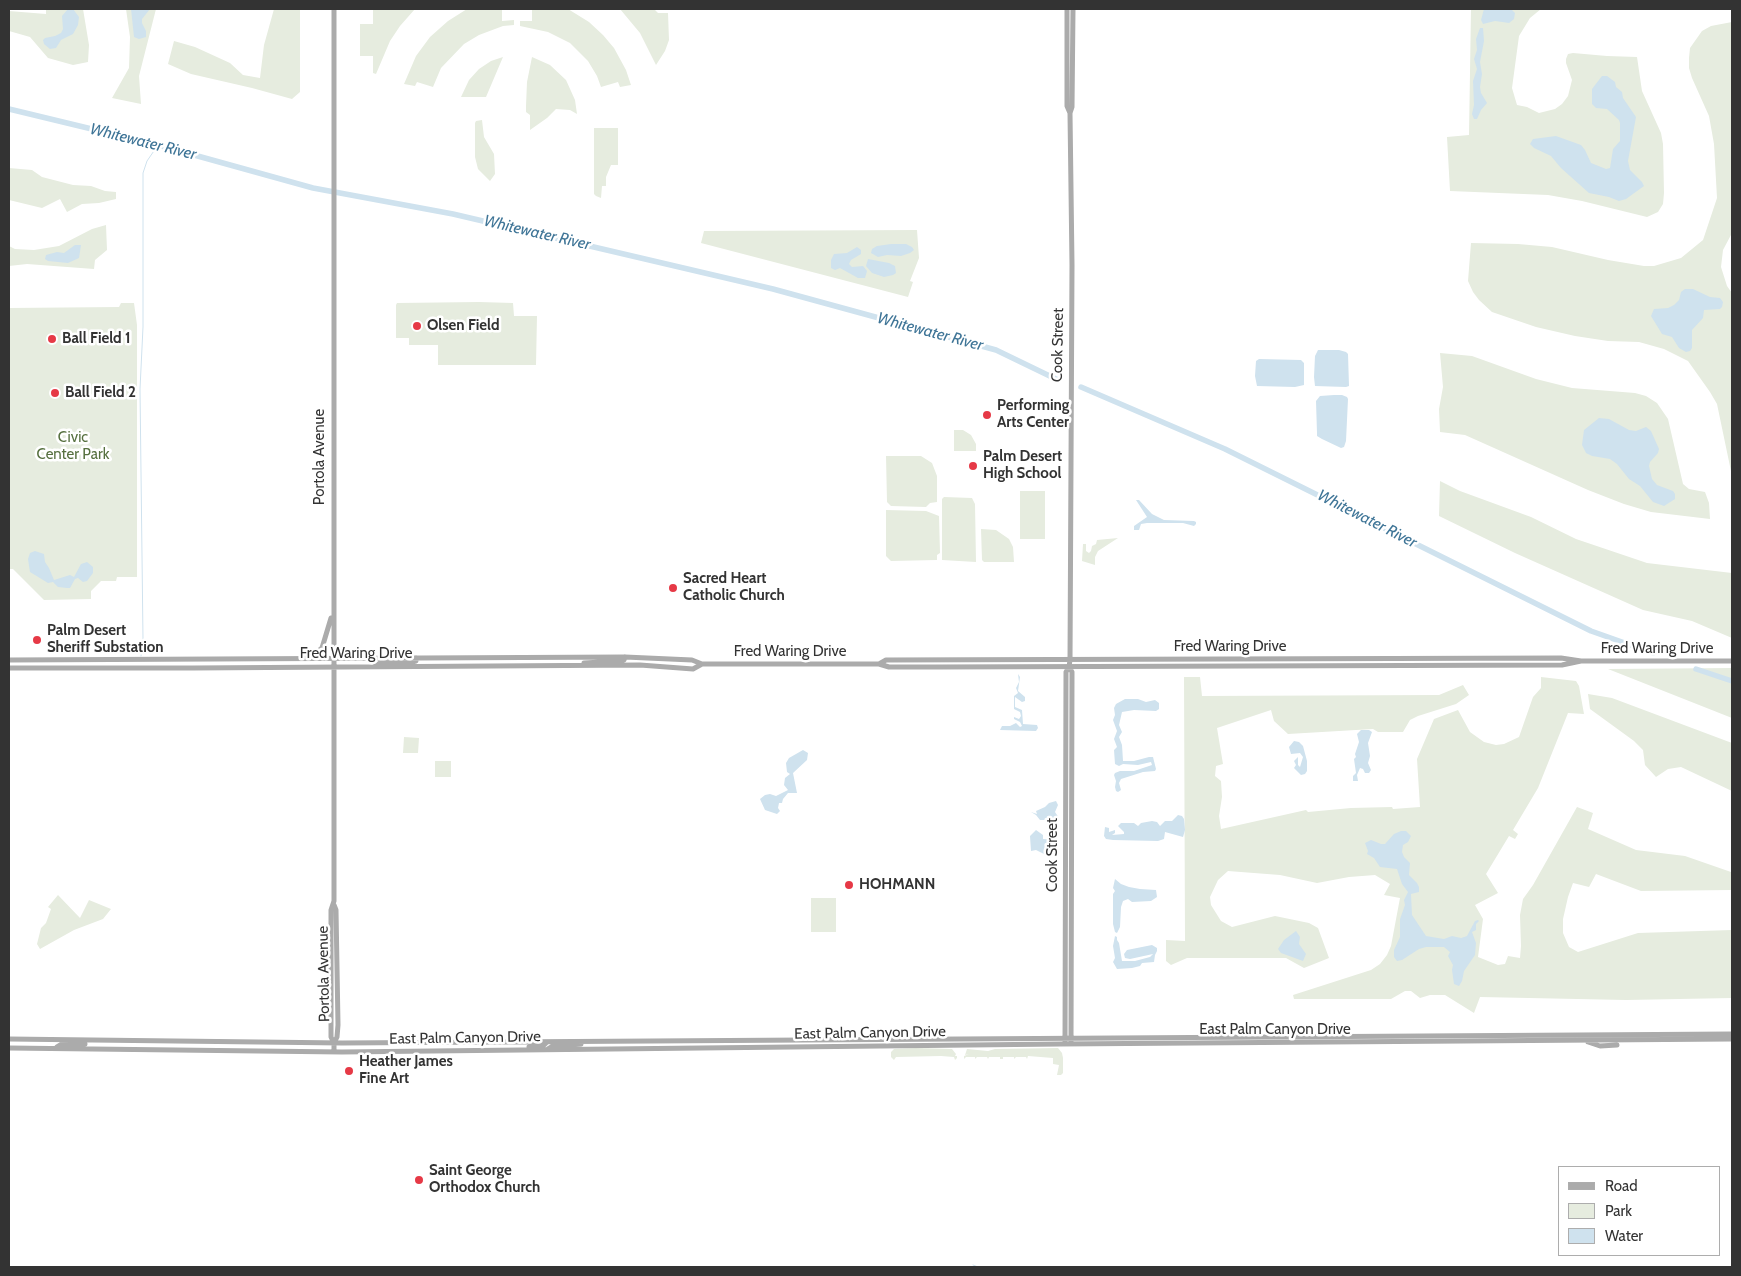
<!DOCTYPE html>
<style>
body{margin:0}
#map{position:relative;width:1741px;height:1276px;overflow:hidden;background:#fff;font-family:Cabin,sans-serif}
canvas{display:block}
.frame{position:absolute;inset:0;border:10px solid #333;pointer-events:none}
.legend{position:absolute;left:1558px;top:1166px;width:162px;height:90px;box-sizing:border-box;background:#fff;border:1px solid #adadad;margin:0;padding:6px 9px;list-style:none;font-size:15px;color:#333}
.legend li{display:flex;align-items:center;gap:10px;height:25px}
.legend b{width:25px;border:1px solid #adadad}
</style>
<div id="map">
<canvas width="1741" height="1276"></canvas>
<div class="frame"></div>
<ul class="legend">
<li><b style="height:6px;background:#ababab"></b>Road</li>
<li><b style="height:14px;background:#e6ecdf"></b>Park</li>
<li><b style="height:14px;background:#cfe2ee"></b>Water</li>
</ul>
</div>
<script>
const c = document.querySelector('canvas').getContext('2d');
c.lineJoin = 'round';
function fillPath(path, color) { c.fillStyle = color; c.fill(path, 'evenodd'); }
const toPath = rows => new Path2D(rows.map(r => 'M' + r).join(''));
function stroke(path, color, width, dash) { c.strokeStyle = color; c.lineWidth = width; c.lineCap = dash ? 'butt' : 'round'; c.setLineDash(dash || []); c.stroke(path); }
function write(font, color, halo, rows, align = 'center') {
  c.font = font + ' Cabin,sans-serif'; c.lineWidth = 5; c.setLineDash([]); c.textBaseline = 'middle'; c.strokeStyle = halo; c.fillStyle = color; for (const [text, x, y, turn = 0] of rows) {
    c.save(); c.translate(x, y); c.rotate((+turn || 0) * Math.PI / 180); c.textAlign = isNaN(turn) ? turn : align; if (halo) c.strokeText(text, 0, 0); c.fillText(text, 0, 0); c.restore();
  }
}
fillPath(toPath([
 [46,9,83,9,89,45,88,62,73,65,48,58,30,37,9,31,9,11,46,14],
 [126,9,156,9,139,76,141,104,112,98,129,68,130,37],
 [274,9,300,9,300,92,292,99,252,88,191,74,168,64,174,41,195,47,230,63,243,75,260,78,264,45],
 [373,9,415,9,400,26,390,41,376,74,373,73,373,56,360,56,360,24,373,24],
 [467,9,502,9,502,21,514,20,514,25,503,26,479,35,464,44,441,68,433,87,417,82,415,86,404,84,416,56,430,37,448,21],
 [532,9,568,9,589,22,603,35,614,48,626,70,631,85,620,87,618,82,601,87,597,76,588,61,570,43,548,32,520,26,520,21,532,21],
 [620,9,654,9,658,13,668,13,669,40,665,51,656,65,640,33],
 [1471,9,1541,9,1530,18,1519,36,1512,88,1517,105,1527,107,1539,113,1555,109,1562,104,1568,96,1572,80,1566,63,1566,59,1568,54,1573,53,1607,56,1637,57,1642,91,1661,133,1663,144,1664,193,1663,204,1658,212,1647,217,1582,201,1548,195,1450,191,1447,137,1469,135],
 [1732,22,1732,233,1723,250,1721,267,1727,286,1732,293,1732,476,1717,404,1710,392,1688,361,1664,349,1639,342,1608,341,1575,336,1536,327,1492,312,1479,300,1473,292,1468,281,1471,243,1518,244,1552,247,1608,260,1644,266,1654,266,1681,258,1703,240,1717,198,1714,144,1709,116,1692,78,1689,68,1689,58,1690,48,1702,31,1711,26],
 [503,57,486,97,461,97,469,80,479,69,491,61],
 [532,57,550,65,566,80,575,100,577,114,570,110,556,109,547,118,530,130,530,115,526,112,526,106,527,82],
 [482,120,484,137,494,154,495,174,490,181,478,169,475,157,475,123,476,121],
 [594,128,618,128,618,165,611,165,606,177,606,186,602,186,601,198,596,196,594,194],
 [9,168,32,170,42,177,73,185,91,186,105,191,116,192,116,199,99,203,82,204,67,212,60,199,42,208,9,200],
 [106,225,107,250,95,260,94,269,27,264,9,266,9,246,15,249,34,250,59,246,92,229],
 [917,230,919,258,910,281,913,282,908,297,701,243,704,231],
 [479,302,513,303,514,316,537,316,536,365,438,365,438,345,409,345,409,338,396,338,396,305,397,303],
 [121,303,134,303,137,325,137,577,117,577,116,581,101,581,91,591,91,599,44,600,13,569,9,569,9,308,119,307],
 [1440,353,1472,356,1536,379,1572,388,1635,393,1646,396,1657,403,1668,419,1683,484,1689,489,1705,492,1709,503,1710,519,1651,512,1624,504,1588,490,1465,435,1440,432,1439,409,1443,387],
 [954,430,963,430,971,435,976,444,976,451,954,451],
 [886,456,921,456,932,463,937,476,937,502,930,503,926,507,891,506,887,502],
 [1440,481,1460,491,1531,517,1576,539,1647,563,1732,573,1732,638,1692,621,1643,610,1515,553,1439,516],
 [1020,491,1045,491,1045,539,1020,539],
 [944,497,972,498,975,504,976,562,942,560,942,499],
 [886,510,926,511,939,516,940,553,937,555,937,560,891,561,886,556],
 [981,529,996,530,1009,539,1013,547,1014,562,984,562,982,560],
 [1118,538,1098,551,1095,557,1095,565,1082,561,1083,544,1086,544,1086,551,1089,553,1091,551,1092,546,1096,544,1097,540],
 [1732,668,1732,718,1608,669],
 [1184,677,1200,677,1202,696,1439,695,1463,685,1469,695,1456,704,1418,716,1410,720,1403,732,1378,732,1373,729,1288,734,1274,721,1271,710,1217,728,1223,764,1216,766,1215,776,1221,781,1222,797,1219,816,1221,829,1306,810,1308,812,1351,808,1392,807,1393,809,1420,807,1417,759,1434,719,1458,710,1470,732,1484,742,1496,745,1504,744,1519,737,1533,697,1541,688,1541,677,1576,681,1579,686,1584,714,1568,713,1538,788,1513,830,1518,834,1515,839,1509,836,1486,874,1498,893,1475,905,1483,919,1478,957,1498,965,1505,964,1508,956,1520,958,1521,946,1520,915,1523,899,1533,885,1577,807,1593,813,1588,829,1636,850,1685,856,1731,872,1732,870,1732,890,1641,891,1596,874,1589,887,1573,883,1568,897,1563,919,1563,933,1569,947,1578,952,1638,933,1732,930,1732,998,1626,1000,1480,997,1474,1013,1445,995,1430,995,1420,998,1411,991,1405,991,1391,999,1294,999,1293,995,1371,970,1380,964,1387,955,1391,946,1400,898,1384,895,1390,884,1375,875,1349,877,1317,883,1280,875,1228,871,1218,880,1210,897,1211,905,1221,921,1232,927,1275,916,1309,923,1318,928,1329,958,1304,968,1286,958,1187,958,1171,965,1166,961,1166,940,1185,941],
 [1588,694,1612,698,1732,743,1732,791,1681,767,1668,769,1656,777,1645,765,1643,750,1634,741,1590,709],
 [404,737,419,738,418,753,403,753],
 [435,761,451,761,451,777,435,777],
 [58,895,80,918,89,900,111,909,103,919,74,930,40,949,37,944,41,928,46,923,51,909,48,907],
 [811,898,836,898,836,932,811,932],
 [916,1048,952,1049,956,1054,955,1056,957,1056,957,1058,955,1060,954,1057,941,1056,896,1057,894,1060,891,1057,891,1052,894,1049],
 [1058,1048,1062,1053,1063,1058,1063,1073,1061,1075,1057,1075,1059,1065,1053,1064,1053,1058,1028,1056,1027,1059,1026,1057,1016,1057,1014,1059,1014,1057,1003,1057,1003,1059,1000,1059,1000,1057,989,1057,988,1059,987,1057,977,1057,975,1059,975,1057,966,1057,964,1059,964,1056,969,1054,965,1055,967,1049,988,1051,995,1049]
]), '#e6ecdf');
fillPath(toPath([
 [68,9,73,9,79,17,78,25,73,34,61,40,56,48,50,49,44,44,43,40,45,38,55,36,61,33,63,29,62,16],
 [131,9,150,9,142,19,142,23,146,31,146,37,139,39,134,37],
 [1484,9,1511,9,1515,13,1514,19,1509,23,1495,21,1483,24,1481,20],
 [1480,28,1483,28,1484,41,1480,62,1482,74,1480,87,1481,93,1487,103,1481,110,1477,119,1474,119,1472,114,1474,105,1473,81,1477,69,1474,59,1477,50,1476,39],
 [1602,76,1607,76,1615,82,1616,87,1622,92,1623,98,1636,117,1628,161,1630,170,1642,182,1644,186,1626,199,1619,201,1609,197,1589,193,1561,168,1551,156,1534,148,1530,144,1533,139,1556,136,1581,145,1585,150,1591,163,1606,169,1610,168,1613,149,1620,141,1620,123,1619,120,1607,109,1596,108,1592,104,1592,89],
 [891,244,906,244,912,247,914,250,910,253,901,256,887,255,878,257,871,253,872,249,877,246],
 [75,245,81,245,79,258,68,263,48,261,45,259,46,255,57,252,64,253],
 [857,247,861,250,861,254,851,260,849,264,852,267,863,266,867,271,865,278,858,278,840,268,835,270,831,268,831,260,834,254,847,253],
 [868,259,889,263,895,266,896,273,893,275,884,277,872,273,866,266],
 [1685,289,1693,289,1710,297,1720,298,1723,302,1722,307,1720,309,1704,310,1703,318,1692,330,1692,348,1690,351,1686,352,1679,348,1672,337,1662,334,1651,316,1654,309,1668,308,1674,305,1679,300,1681,292],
 [1318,350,1339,350,1346,352,1348,354,1349,386,1346,387,1315,386,1314,377,1315,356],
 [1259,359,1301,360,1304,363,1304,385,1295,387,1257,386,1255,376,1256,361],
 [1334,395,1342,395,1347,397,1348,399,1346,441,1344,447,1341,448,1322,439,1317,436,1317,433,1316,401,1320,396],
 [1599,418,1609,419,1629,430,1636,431,1646,427,1651,431,1659,449,1658,453,1650,462,1649,466,1652,479,1657,485,1673,491,1675,494,1675,499,1664,506,1653,502,1640,486,1629,479,1617,464,1610,459,1592,456,1586,453,1582,445,1584,430],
 [1136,500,1139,500,1152,514,1164,520,1194,521,1196,522,1196,524,1194,526,1183,523,1147,523,1141,524,1139,530,1134,530,1134,526,1147,517],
 [35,551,44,554,45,562,49,568,54,580,70,575,74,577,81,564,87,562,93,567,93,573,87,581,83,582,78,578,75,579,70,588,67,588,58,587,53,582,48,583,30,572,28,559,30,553],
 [1018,674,1020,677,1018,691,1025,697,1025,701,1022,702,1015,697,1015,707,1022,710,1023,724,1037,725,1038,728,1036,731,1000,730,1002,726,1010,726,1016,723,1020,727,1022,726,1020,722,1014,719,1014,717,1019,719,1021,716,1020,712,1014,709,1014,696,1018,693,1016,688,1019,682],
 [1125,699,1138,699,1146,702,1155,700,1159,703,1159,709,1156,711,1134,710,1122,712,1119,725,1122,732,1119,737,1122,745,1123,761,1134,761,1149,757,1153,757,1156,769,1155,771,1143,772,1121,779,1119,783,1121,790,1118,792,1116,791,1115,787,1116,781,1114,775,1115,773,1120,771,1134,771,1152,765,1151,762,1138,765,1123,764,1119,766,1115,764,1114,750,1117,747,1114,739,1117,731,1113,720,1115,715,1114,708,1116,704],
 [1361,730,1369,730,1372,732,1368,743,1370,756,1368,763,1371,770,1369,773,1365,773,1363,769,1360,768,1357,775,1358,781,1353,781,1353,776,1356,773,1354,759,1356,757,1355,754,1359,742,1357,734],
 [1294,741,1299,742,1303,746,1307,761,1307,771,1305,774,1301,775,1294,768,1296,765,1294,761,1298,757,1298,765,1300,767,1303,757,1300,753,1291,754,1289,747],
 [803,750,808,753,807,760,793,773,797,793,788,793,783,799,782,803,779,803,778,808,780,811,777,814,765,810,760,799,765,795,770,794,776,796,788,790,784,785,785,778,790,774,787,772,786,763,789,758],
 [1056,801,1058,805,1055,812,1059,818,1056,824,1054,824,1050,820,1040,820,1036,815,1031,812,1037,814,1036,811,1045,807,1049,803],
 [1178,815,1182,816,1184,819,1185,830,1183,837,1165,832,1164,839,1158,841,1113,840,1106,839,1104,836,1105,827,1109,828,1109,832,1115,830,1115,833,1112,835,1124,834,1124,832,1118,826,1121,823,1134,823,1138,826,1141,823,1152,821,1157,822,1160,826,1165,821,1172,821],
 [1036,830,1043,835,1043,839,1057,840,1058,844,1057,848,1051,855,1044,854,1036,850,1031,851,1030,836],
 [1401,831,1406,831,1411,836,1408,842,1403,845,1402,852,1404,857,1410,863,1409,875,1417,883,1419,887,1419,892,1411,894,1412,915,1426,936,1444,939,1452,936,1461,938,1467,936,1475,921,1478,920,1479,921,1476,924,1476,930,1472,932,1476,943,1475,955,1464,971,1462,981,1459,986,1454,984,1452,970,1453,965,1448,956,1450,952,1444,947,1426,947,1419,949,1402,960,1397,961,1394,957,1394,950,1400,937,1400,919,1405,905,1404,900,1408,892,1402,884,1397,869,1380,867,1374,858,1367,854,1368,851,1365,843,1371,840,1381,844,1385,844,1394,834],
 [1115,879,1121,884,1129,887,1140,889,1156,890,1157,897,1151,901,1132,902,1128,899,1123,901,1121,907,1120,927,1117,933,1115,932,1113,924,1113,894,1115,891,1113,888],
 [1296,931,1300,937,1299,944,1306,954,1303,961,1281,953,1278,949,1284,940],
 [1115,936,1117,937,1117,940,1119,943,1122,961,1135,961,1150,957,1153,954,1130,959,1125,958,1124,954,1127,950,1152,945,1157,948,1157,951,1155,955,1154,962,1142,963,1140,966,1132,968,1117,969,1113,962,1115,958,1113,946]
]), '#cfe2ee');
stroke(toPath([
 [141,656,143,639,140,389,143,327,143,173,147,161,158,145],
 [973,1265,978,1267]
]), '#cfe2ee', 1);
stroke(toPath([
 [9,109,158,145,313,188,453,214,773,289,996,350,1058,380],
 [1081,387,1225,449,1591,631,1653,653],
 [1696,669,1732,681]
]), '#cfe2ee', 5.5);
stroke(toPath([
 [334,9,334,901,331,910,331,1037,334,1043],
 [1067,9,1067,106,1070,113],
 [302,656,316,653,322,648,331,618],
 [9,660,625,657,692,660,702,664,879,664,889,667,936,667,1562,665,1581,661],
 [584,663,621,661,624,660,625,657],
 [879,664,886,660,1561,658,1581,661,1732,661],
 [375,666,382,662,412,662,416,661,416,658],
 [1069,667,1072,672,1071,1041],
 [9,668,193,668,640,665,693,669,702,664],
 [334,905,336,910,338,1025,337,1037,334,1043,334,1052],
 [9,1039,342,1043,1732,1034],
 [1065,1041,1066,672,1069,667,1070,660,1072,265,1070,113,1072,107,1073,9],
 [1588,1042,1600,1046,1617,1045],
 [57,1047,62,1044,85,1044],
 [529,1047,543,1046,547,1042],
 [9,1048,342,1052,1060,1044,1732,1039],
 [548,1049,553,1046,581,1044]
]), '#ababab', 5);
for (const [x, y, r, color] of [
 [417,326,5,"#e63946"],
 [52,339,5,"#e63946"],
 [55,393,5,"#e63946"],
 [987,415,5,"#e63946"],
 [973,466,5,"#e63946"],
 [673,588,5,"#e63946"],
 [37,640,5,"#e63946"],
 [849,885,5,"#e63946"],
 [349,1071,5,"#e63946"],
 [419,1180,5,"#e63946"]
]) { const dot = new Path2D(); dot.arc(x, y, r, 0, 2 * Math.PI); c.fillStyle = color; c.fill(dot); stroke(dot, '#fff', 2); }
write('bold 15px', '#333', '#fff', [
 ["Olsen Field",427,326],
 ["Ball Field 1",62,339],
 ["Ball Field 2",65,393],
 ["Performing",997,406],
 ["Arts Center",997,423],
 ["Palm Desert",983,457],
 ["High School",983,474],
 ["Sacred Heart",683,579],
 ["Catholic Church",683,596],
 ["Palm Desert",47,631],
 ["Sheriff Substation",47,648],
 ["HOHMANN",859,885],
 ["Heather James",359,1062],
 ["Fine Art",359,1079],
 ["Saint George",429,1171],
 ["Orthodox Church",429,1188]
], 'left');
write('15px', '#333', '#fff', [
 ["Cook Street",1058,345,-89],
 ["Portola Avenue",320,457,-90],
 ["Fred Waring Drive",1230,647],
 ["Fred Waring Drive",1657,649],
 ["Fred Waring Drive",790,652],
 ["Fred Waring Drive",356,654],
 ["Cook Street",1053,855,-90],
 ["Portola Avenue",324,974,-91],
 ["East Palm Canyon Drive",1275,1030],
 ["East Palm Canyon Drive",870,1033,-1],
 ["East Palm Canyon Drive",465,1038,-1]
]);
write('15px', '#56703f', '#fff', [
 ["Civic",73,438],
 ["Center Park",73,455]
]);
write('italic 16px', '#3f7597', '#fff', [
 ["Whitewater River",143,142,14],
 ["Whitewater River",537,233,13],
 ["Whitewater River",930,332,15],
 ["Whitewater River",1367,519,27]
]);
</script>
